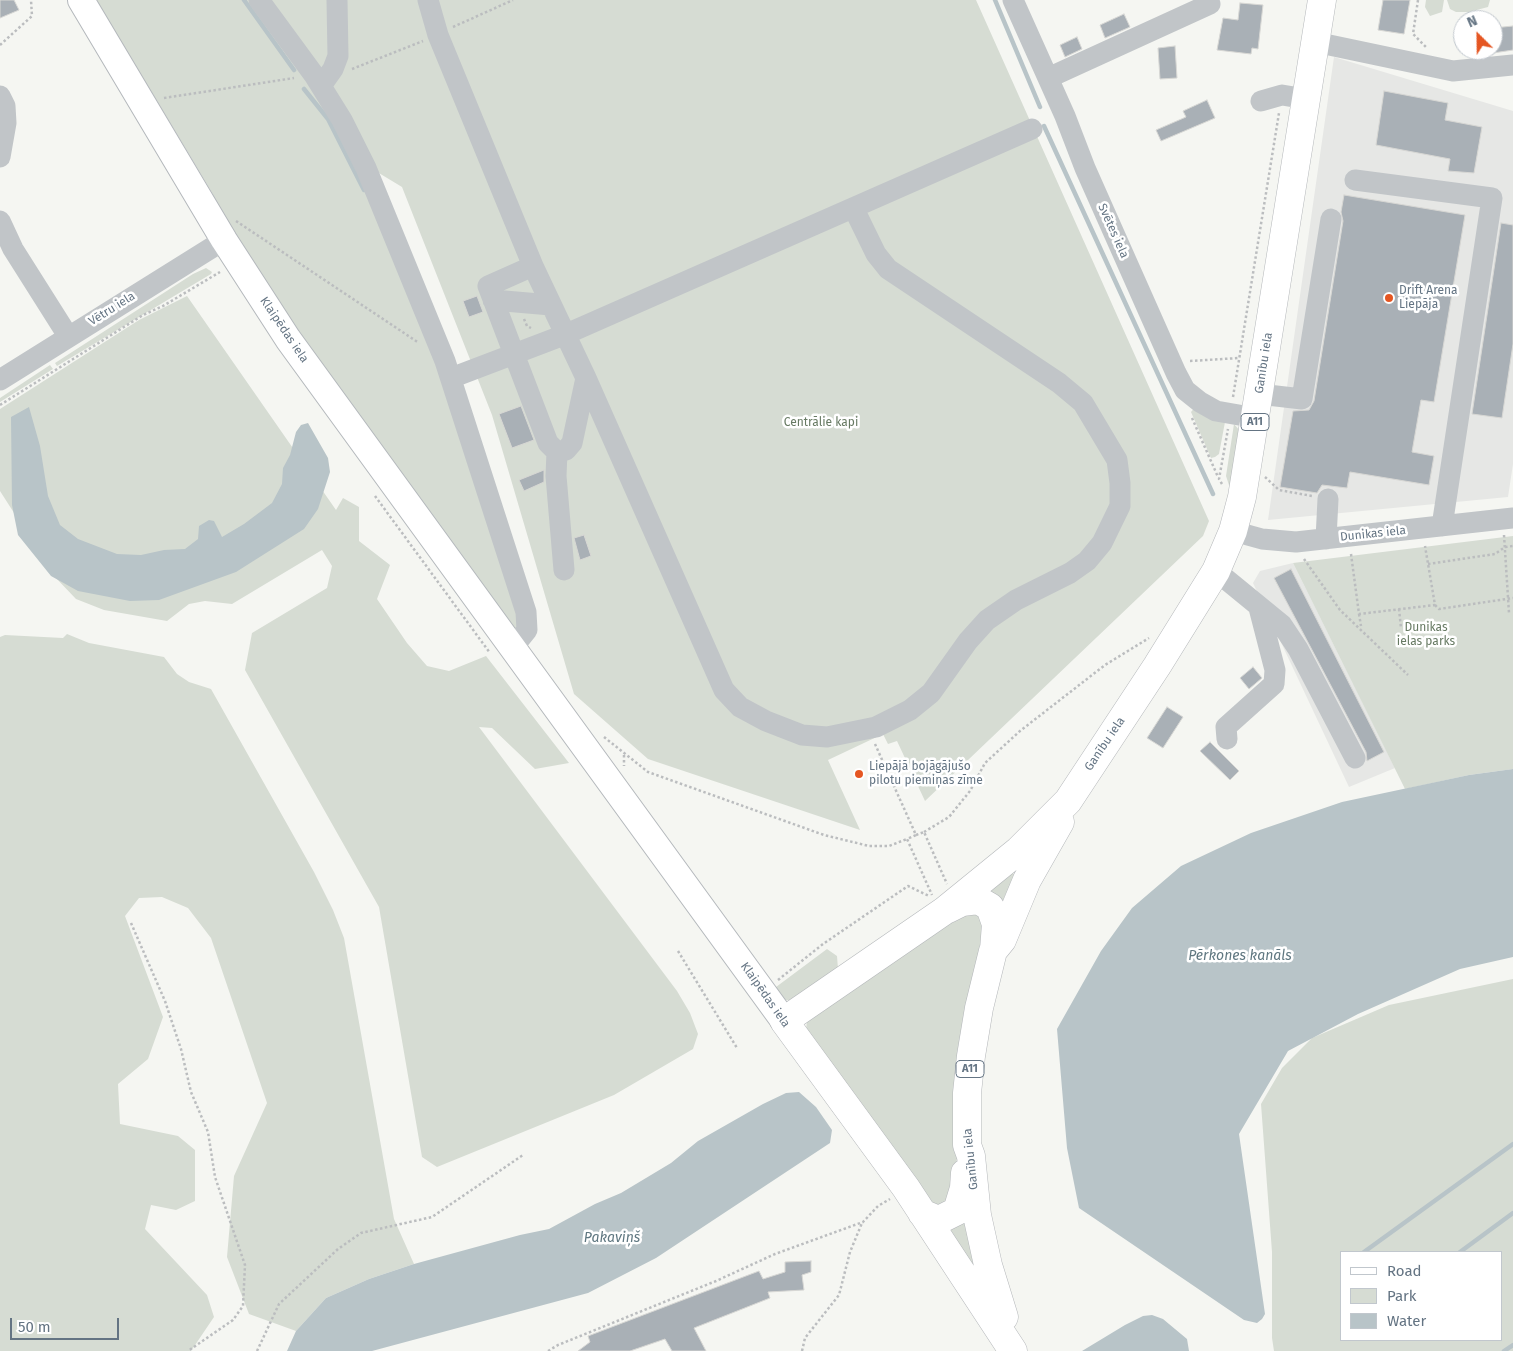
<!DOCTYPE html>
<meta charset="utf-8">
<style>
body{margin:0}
#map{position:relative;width:1513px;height:1351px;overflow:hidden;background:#f5f6f2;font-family:"Fira Sans",sans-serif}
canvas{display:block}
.legend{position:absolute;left:1340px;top:1251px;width:162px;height:90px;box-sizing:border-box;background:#fff;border:1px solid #c1c7cd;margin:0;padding:6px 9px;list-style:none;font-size:15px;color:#647483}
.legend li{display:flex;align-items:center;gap:10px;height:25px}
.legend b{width:25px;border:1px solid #c1c7cd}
.north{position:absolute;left:1453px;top:10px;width:50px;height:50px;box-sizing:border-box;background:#fff;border:1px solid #c1c7cd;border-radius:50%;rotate:337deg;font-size:14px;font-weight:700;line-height:20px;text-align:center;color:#647483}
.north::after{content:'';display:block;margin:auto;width:18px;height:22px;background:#e55622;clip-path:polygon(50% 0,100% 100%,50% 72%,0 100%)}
.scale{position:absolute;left:10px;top:1318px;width:109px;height:22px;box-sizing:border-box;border:2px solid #647483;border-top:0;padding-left:6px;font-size:15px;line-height:18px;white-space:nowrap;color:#647483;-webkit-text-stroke:4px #fff;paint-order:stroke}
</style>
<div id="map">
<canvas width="1513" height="1351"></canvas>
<ul class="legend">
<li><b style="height:6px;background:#fff"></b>Road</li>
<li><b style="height:14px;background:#d6dcd3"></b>Park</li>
<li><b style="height:14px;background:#b8c4c8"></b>Water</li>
</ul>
<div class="north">N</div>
<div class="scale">50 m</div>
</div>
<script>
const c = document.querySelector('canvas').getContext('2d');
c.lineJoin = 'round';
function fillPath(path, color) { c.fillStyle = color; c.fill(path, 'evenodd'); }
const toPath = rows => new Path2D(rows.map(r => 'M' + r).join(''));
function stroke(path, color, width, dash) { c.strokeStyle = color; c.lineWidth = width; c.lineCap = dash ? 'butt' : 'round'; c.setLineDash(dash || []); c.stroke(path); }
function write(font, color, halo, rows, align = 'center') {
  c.font = font + ' "Fira Sans",sans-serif'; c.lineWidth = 5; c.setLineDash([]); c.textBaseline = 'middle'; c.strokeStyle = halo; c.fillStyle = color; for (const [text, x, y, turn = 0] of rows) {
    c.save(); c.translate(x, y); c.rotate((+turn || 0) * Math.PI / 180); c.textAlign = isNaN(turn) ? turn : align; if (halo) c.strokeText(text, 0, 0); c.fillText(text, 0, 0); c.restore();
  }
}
fillPath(toPath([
 [1334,57,1513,111,1513,464,1508,497,1268,520],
 [1293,563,1395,768,1349,787,1253,583,1260,571]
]), '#e6e7e5');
fillPath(toPath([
 [96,0,976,0,1209,521,1203,536,925,801,897,741,888,744,883,734,828,760,860,830,648,759,574,694,492,415,402,187,354,158,430,332,522,625,511,631,323,369,234,238,211,191],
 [1426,0,1444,0,1442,12,1430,16,1425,7],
 [1447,0,1490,0,1488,7,1469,12,1456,12,1450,9],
 [206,268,212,272,211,274,57,366,55,363,193,274],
 [187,296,336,510,343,498,359,507,359,541,390,565,377,599,407,643,427,666,449,671,486,656,569,763,535,769,492,728,479,727,677,991,690,1013,698,1034,693,1049,614,1095,437,1167,422,1157,379,907,245,670,252,633,327,588,332,566,322,550,232,604,205,601,189,604,167,621,104,610,76,599,55,577,0,491,0,409,139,320],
 [50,365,53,369,0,402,0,398],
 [1196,406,1225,422,1219,454,1215,457,1211,458,1191,412],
 [1234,424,1240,431,1230,488,1226,476],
 [1513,536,1513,769,1469,775,1405,789,1293,563],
 [67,634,89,643,164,657,177,674,189,682,211,689,314,872,333,910,344,938,394,1219,414,1264,369,1279,326,1298,296,1331,249,1314,227,1257,234,1176,267,1103,211,938,188,908,162,897,139,898,125,916,163,1017,148,1059,118,1084,120,1124,178,1136,195,1150,195,1201,176,1210,151,1205,145,1229,207,1295,214,1317,191,1351,0,1351,0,637,5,635,63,638],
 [1011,873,1014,874,1014,877,1000,907,981,895],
 [977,913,985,920,953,1192,943,1208,930,1206,806,1030,807,1021,950,917],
 [827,949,837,956,838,969,793,1001,780,999,772,990],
 [1513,979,1513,1351,1274,1351,1272,1338,1272,1252,1261,1104,1282,1068,1312,1038,1389,1005],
 [1342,1252,1502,1252,1502,1340,1342,1340],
 [963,1212,975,1270,941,1223]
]), '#d6dcd3');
fillPath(toPath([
 [29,407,40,446,48,496,60,525,78,539,117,554,141,555,164,550,185,549,198,539,199,526,209,520,214,521,222,537,244,524,272,503,282,484,283,468,290,455,296,432,301,425,308,423,328,458,330,472,318,509,304,529,236,572,159,600,130,601,78,591,51,576,18,535,12,505,11,417],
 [1513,769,1513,957,1460,969,1358,1014,1288,1051,1239,1134,1265,1314,1262,1319,1257,1323,1244,1320,1079,1208,1067,1148,1057,1029,1101,951,1132,908,1181,866,1251,833,1342,802,1469,775],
 [799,1092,816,1107,832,1130,830,1143,656,1258,588,1293,372,1351,287,1351,296,1331,326,1298,369,1279,414,1264,520,1235,549,1229,595,1204,621,1193,671,1163,698,1141,763,1104,786,1093],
 [1152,1315,1163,1319,1187,1339,1189,1351,1082,1351,1125,1325,1143,1316]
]), '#b8c4c8');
stroke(toPath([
 [244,0,294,70],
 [995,0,1040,107],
 [304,89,328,119,364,190],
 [1044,126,1213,494],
 [1364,1252,1513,1144],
 [1460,1252,1513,1213],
 [1504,1351,1513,1345]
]), '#b8c4c8', 4.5);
const building = toPath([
 [0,0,14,0,19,10,0,18,0,0],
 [1383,0,1410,0,1404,34,1378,30,1383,0],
 [1240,3,1263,5,1258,49,1252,48,1251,54,1217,50,1223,18,1238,20,1240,3],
 [1124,14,1130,27,1105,38,1100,25,1124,14],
 [1513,26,1513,50,1493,53,1493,28,1513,26],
 [1077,37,1082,49,1065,57,1060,45,1077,37],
 [1175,46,1177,78,1160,79,1158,48,1175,46],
 [1384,91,1448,103,1445,120,1482,127,1474,173,1448,171,1450,159,1376,145,1384,91],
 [1207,100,1215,118,1161,141,1156,130,1186,117,1183,111,1207,100],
 [1344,195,1465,215,1434,402,1421,400,1412,452,1434,456,1429,485,1350,472,1347,488,1322,485,1317,493,1280,487,1293,411,1309,410,1314,401,1343,221,1341,212,1344,195],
 [1501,223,1513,225,1513,344,1502,418,1472,414,1501,223],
 [477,296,483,312,469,317,463,301,477,296],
 [521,406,534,440,512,448,499,414,521,406],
 [544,470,544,482,524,491,519,480,544,470],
 [584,535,591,556,580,560,574,538,584,535],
 [1291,569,1384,752,1367,761,1366,752,1274,578,1291,569],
 [1253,667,1262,678,1249,689,1240,678,1253,667],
 [1167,707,1183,717,1163,748,1147,738,1167,707],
 [1210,742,1239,771,1230,780,1200,751,1210,742],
 [811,1261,811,1272,802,1275,804,1290,768,1292,770,1298,694,1328,706,1351,672,1351,665,1339,630,1351,578,1351,590,1342,588,1336,759,1271,763,1279,785,1272,785,1262,811,1261]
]);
fillPath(building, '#a9b0b6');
stroke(building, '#d7d7d4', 1);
const major = toPath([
 [81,0,224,240,288,339,784,1021]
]);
const highway = toPath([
 [948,909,962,902,978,900,990,907,996,924,994,950],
 [922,1213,936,1219,943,1218,957,1211,964,1188,965,1173],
 [1004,1317,988,1265,977,1215,971,1156,967,1145,967,1093,971,1056,979,1008,993,951,1002,940,1027,880,1060,822],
 [1013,1351,906,1188,784,1021,944,911,1019,850,1068,801,1157,666,1216,571,1233,531,1242,497,1322,0]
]);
stroke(major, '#b4b8bc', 28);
stroke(highway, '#b4b7ba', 29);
stroke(toPath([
 [1418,0,1413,34,1426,47],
 [453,27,513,0],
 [0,45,32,16,31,0],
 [352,69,423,41],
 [164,98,294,78],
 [236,221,419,343],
 [524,319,527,326,531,328],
 [1190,361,1239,358],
 [1233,397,1279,113],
 [0,405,143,315,163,306,220,272],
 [1192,418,1218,477],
 [1265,477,1279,490,1312,496],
 [1222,484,1219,479,1228,429],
 [375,496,490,653],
 [1504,535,1509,613],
 [1351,554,1359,614,1435,605,1425,546],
 [1304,559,1340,610,1408,675],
 [1428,564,1495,554,1505,547,1513,546],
 [1435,605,1439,609,1513,598],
 [1399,609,1401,628],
 [1359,614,1361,626],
 [604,737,648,772,824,835,869,846,889,846,907,839],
 [875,744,916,835,907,839,932,895],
 [624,755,624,766],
 [924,832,949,817,970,791,985,763,1020,731,1105,665,1149,638],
 [916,835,924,832,947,884],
 [131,923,165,1001,181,1049,191,1092,208,1132,215,1177,245,1265,243,1306,233,1320,188,1351],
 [678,951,737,1048],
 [778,980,823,944,908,886,929,896],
 [257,1351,279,1304,338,1249,361,1233,432,1217,523,1155],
 [548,1351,558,1345,716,1281,775,1254,863,1222,878,1206,890,1199],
 [802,1351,805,1338,839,1295,850,1252,862,1223]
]), '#bbbdbf', 2.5, [2.5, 2.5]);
stroke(toPath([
 [259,0,314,75,342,120,366,168,445,361,526,612,527,630,519,640,509,645],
 [428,0,438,35,533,266,586,378,724,690,740,707,766,721,802,735,827,737,876,727,910,710,931,693,968,641,987,620,1016,600,1070,573,1087,561,1102,543,1120,506,1120,483,1117,460,1083,403,1059,383,888,269,876,254,854,209],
 [1013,0,1065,116,1085,168,1176,373,1185,390,1200,402,1216,411,1256,418],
 [1315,42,1453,71,1513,65],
 [1048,78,1210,4],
 [321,86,333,69,338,56,337,0],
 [0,96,5,106,6,123,0,157],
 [1261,101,1282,95,1306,99],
 [1355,180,1492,198,1442,526],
 [0,221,13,249,68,336],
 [533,266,488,286,548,443,557,452,566,450,572,443,586,378],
 [493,300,551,305],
 [451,378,564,335,1032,129],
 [0,380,224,240],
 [1259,394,1302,399,1331,219],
 [557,452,556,476,564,570],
 [1233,531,1262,539,1296,542,1513,518],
 [1326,539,1328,499],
 [1216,571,1282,625,1298,649,1355,758],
 [1227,739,1226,727,1274,684,1275,670,1259,608]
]), '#c1c5c8', 21);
stroke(major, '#fff', 26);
stroke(highway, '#fff', 28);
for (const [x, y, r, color] of [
 [1389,298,5,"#e55622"],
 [859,774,5,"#e55622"]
]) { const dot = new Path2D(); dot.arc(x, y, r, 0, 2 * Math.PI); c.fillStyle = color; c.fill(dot); stroke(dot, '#fff', 2); }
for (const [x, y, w] of [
 [1255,422,28],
 [970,1069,28]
]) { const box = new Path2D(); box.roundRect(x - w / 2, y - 8.5, w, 17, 4); c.fillStyle = '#fff'; c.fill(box); stroke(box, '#647483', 1); }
write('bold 11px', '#647483', null, [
 ["A11",1255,422],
 ["A11",970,1069]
]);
write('12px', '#647483', '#fff', [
 ["Svētes iela",1113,231,66],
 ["Vētru iela",112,309,-32],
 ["Klaipēdas iela",284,330,56],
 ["Ganību iela",1264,363,-81],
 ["Dunikas iela",1373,534,-6],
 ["Ganību iela",1105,744,-56],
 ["Klaipēdas iela",765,995,55],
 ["Ganību iela",971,1159,-96]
]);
write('12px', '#647483', '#fff', [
 ["Drift Arena",1399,291],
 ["Liepāja",1399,305],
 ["Liepājā bojāgājušo",869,767],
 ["pilotu piemiņas zīme",869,781]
], 'left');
write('12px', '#677a63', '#fff', [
 ["Centrālie kapi",821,423],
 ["Dunikas",1426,628],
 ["ielas parks",1426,642]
]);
write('italic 14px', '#5f7780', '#fff', [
 ["Pērkones kanāls",1240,956],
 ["Pakaviņš",612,1238]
]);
</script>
